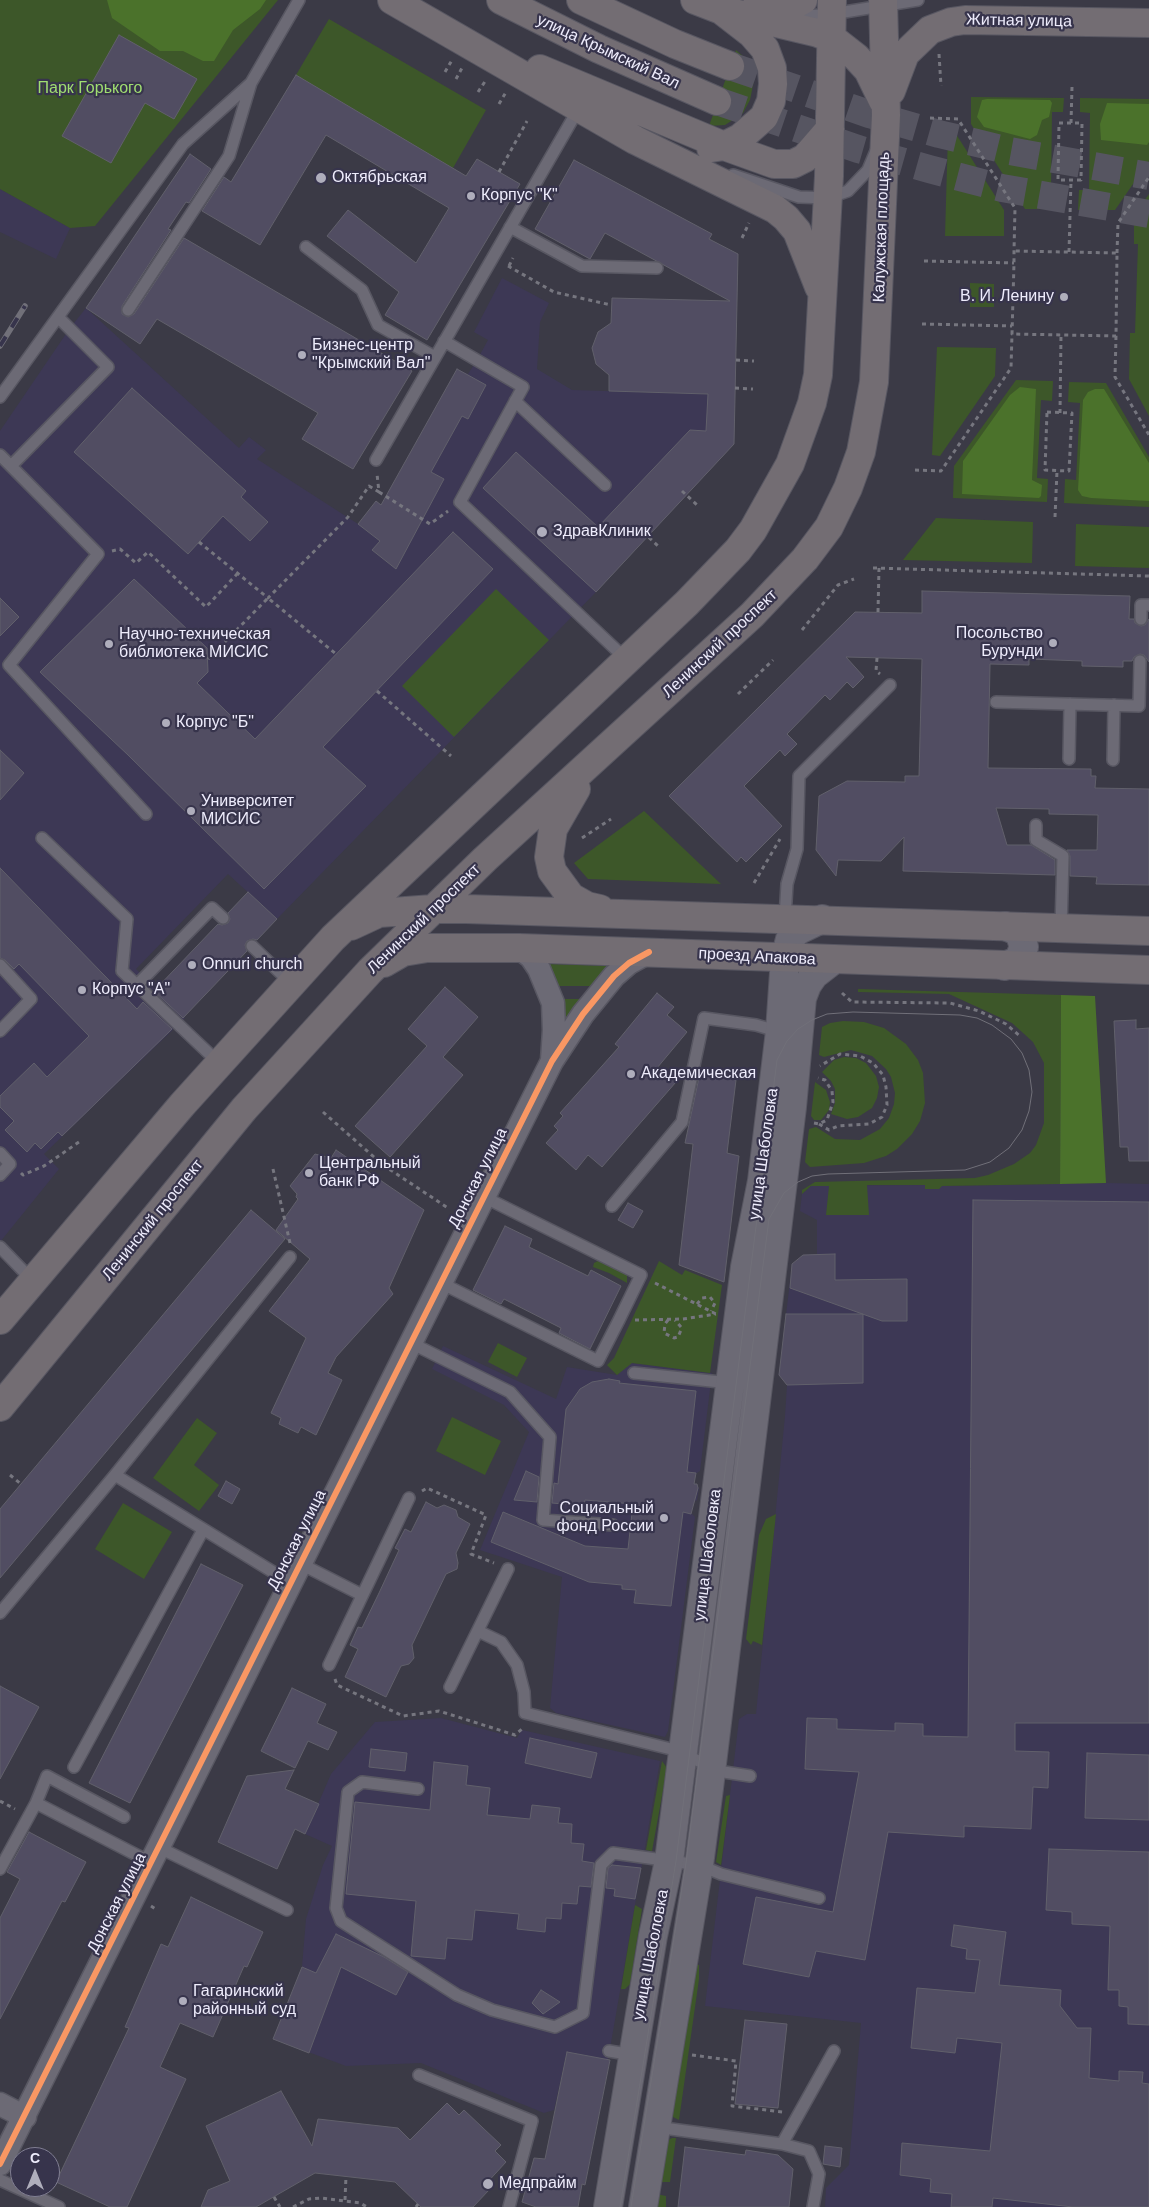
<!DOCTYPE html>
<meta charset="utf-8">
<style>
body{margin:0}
#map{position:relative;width:1149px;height:2207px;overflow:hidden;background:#3b3a46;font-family:Helvetica,sans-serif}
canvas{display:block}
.north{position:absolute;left:10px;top:2147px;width:50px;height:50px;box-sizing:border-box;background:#37344c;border:1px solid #807e92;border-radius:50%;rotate:0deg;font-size:14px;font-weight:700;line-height:20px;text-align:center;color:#eeecfc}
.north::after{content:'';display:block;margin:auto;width:18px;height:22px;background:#afaebc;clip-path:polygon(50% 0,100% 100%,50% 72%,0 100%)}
</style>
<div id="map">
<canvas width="1149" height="2207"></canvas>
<div class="north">С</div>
</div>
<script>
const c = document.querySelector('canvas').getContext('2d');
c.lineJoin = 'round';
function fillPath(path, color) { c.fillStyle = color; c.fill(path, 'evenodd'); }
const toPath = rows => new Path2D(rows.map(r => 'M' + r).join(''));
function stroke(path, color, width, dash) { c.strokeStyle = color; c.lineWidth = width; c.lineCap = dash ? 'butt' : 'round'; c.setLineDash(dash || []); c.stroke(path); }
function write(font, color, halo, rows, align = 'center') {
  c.font = font + ' Helvetica,sans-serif'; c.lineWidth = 4.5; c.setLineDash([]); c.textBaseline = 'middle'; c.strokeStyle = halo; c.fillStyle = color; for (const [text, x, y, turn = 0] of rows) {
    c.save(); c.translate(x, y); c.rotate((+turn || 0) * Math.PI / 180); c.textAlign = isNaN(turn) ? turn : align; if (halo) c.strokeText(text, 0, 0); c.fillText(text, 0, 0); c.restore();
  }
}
fillPath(toPath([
 [0,189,70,228,56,259,0,232],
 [502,278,549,303,540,322,537,369,572,390,735,395,734,444,596,592,277,919,228,874,136,969,185,1018,44,1154,59,1169,0,1242,0,431,70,328,86,308,239,448,249,437,266,450,257,459,358,524,376,501,381,505,457,369,468,374,477,360,488,340,474,332],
 [1106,1183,1149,1184,1149,2207,825,2207,826,2188,849,2165,861,2023,705,2006,739,1719,747,1714,756,1714,785,1416,787,1385,779,1375,792,1264,803,1255,817,1254,817,1220,800,1211,802,1194,811,1186,925,1185,939,1189,941,1186],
 [443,1346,556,1399,567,1367,617,1375,631,1363,712,1373,700,1471,695,1474,694,1483,699,1488,697,1500,692,1503,691,1513,695,1517,668,1731,665,1737,556,1713,550,1708,562,1577,480,1550,529,1432,504,1405,432,1369],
 [441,1718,517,1738,522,1730,660,1761,608,2060,567,2052,554,2110,544,2113,421,2063,346,2066,273,2039,302,1967,306,1919,323,1865,332,1846,305,1834,331,1774,375,1722]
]), '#3d3855');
fillPath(toPath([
 [0,0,278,0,95,226,70,228,0,189],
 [329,19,486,110,453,168,296,75],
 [736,50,745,58,754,80,750,100,743,113,736,118,725,125,709,126],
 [971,97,1064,98,1063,112,1052,112,1051,190,1062,190,1062,209,1025,209,971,124],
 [1080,98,1149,99,1149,161,1115,210,1078,210,1079,190,1089,190,1090,113,1080,112],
 [948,133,956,134,1004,210,1004,236,945,236],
 [1149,194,1149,416,1129,379,1130,333,1135,333,1138,244,1134,244,1134,215],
 [970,283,994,284,994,307,970,307],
 [937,347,996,348,995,376,940,456,932,455],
 [1016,380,1053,381,1052,401,1041,400,1037,478,1048,479,1047,502,953,498,954,466],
 [1069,382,1106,383,1149,457,1149,507,1064,503,1065,479,1076,480,1080,403,1068,402],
 [936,518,1033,522,1032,563,903,560],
 [1076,524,1149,527,1149,568,1075,566],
 [496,589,549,640,454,737,402,686],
 [644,811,721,884,588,879,574,863],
 [547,964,609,966,594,986,556,986],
 [858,989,1061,995,1060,1184,942,1186,939,1189,925,1189,925,1185,867,1185,869,1215,826,1215,829,1186,811,1186,802,1194,802,1190,815,1182,975,1178,988,1175,1014,1164,1030,1153,1036,1145,1044,1123,1044,1063,1033,1042,1012,1023,949,994,858,992],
 [560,999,583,999,569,1022,564,1022],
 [843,1021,864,1022,884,1028,906,1044,918,1060,923,1073,925,1103,920,1121,912,1134,897,1149,886,1156,864,1163,810,1167,805,1162,809,1129,816,1127,835,1139,860,1140,880,1129,889,1118,894,1104,895,1093,891,1077,886,1069,872,1056,851,1050,824,1057,819,1055,822,1027,830,1023],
 [844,1057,856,1058,866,1063,876,1076,879,1087,877,1098,872,1108,858,1117,847,1119,831,1114,835,1103,835,1089,831,1081,822,1072,834,1060],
 [815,1082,826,1090,830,1102,829,1110,821,1120,814,1120,811,1116],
 [598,1261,627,1275,627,1283,609,1273,593,1267,594,1263],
 [659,1261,682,1275,685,1270,722,1285,710,1373,632,1363,617,1375,607,1365,614,1358],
 [498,1343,527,1358,517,1377,488,1362],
 [452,1417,501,1441,485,1475,436,1451],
 [197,1418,217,1433,194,1465,219,1485,199,1511,153,1478],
 [123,1503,172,1532,144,1579,95,1549],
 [776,1514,762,1645,753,1641,751,1645,746,1639,759,1535,766,1519],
 [662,1761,667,1768,652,1851,646,1850],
 [726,1796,730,1795,721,1865,716,1862],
 [635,1905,642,1909,630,1984,625,1989,621,1989],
 [695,1964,699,1965,699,1979,679,2120,669,2115],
 [672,2138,676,2138,670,2182,658,2182,665,2142],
 [656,2194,666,2196,666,2207,654,2207]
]), '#3d5729');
fillPath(toPath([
 [107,0,266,0,260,9,233,30,214,61,203,61,183,51,160,51,112,18],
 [987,99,1050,100,1052,103,1049,117,1042,120,1037,135,1030,139,984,127,977,117,982,100],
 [1107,103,1149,104,1149,142,1147,145,1101,140,1100,124],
 [1020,387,1036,389,1032,480,1042,485,1041,496,1039,498,962,494,963,461,1010,395],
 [1095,389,1104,389,1149,463,1149,501,1091,498,1082,496,1078,490,1083,400,1088,392],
 [1061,995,1095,996,1106,1183,1060,1184]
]), '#4b722b');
const building = toPath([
 [119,35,197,79,174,119,145,103,111,163,62,136,119,35],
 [296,75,466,176,477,159,520,184,427,340,385,315,399,292,327,236,348,210,416,263,449,208,326,135,260,245,202,211,224,177,231,182,296,75],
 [190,154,211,169,189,203,186,202,168,229,171,230,122,306,122,314,128,317,134,314,184,238,412,371,353,469,302,439,318,413,157,319,140,344,86,308,190,154],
 [574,160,712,234,709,239,738,254,734,444,596,592,483,488,516,452,598,527,690,430,706,431,708,394,609,391,609,375,596,364,592,348,598,332,611,323,612,298,730,301,605,233,590,259,535,229,574,160],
 [457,369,486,385,468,419,462,416,431,472,444,479,396,569,372,550,380,541,358,524,376,501,381,505,457,369],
 [132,388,246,491,241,497,268,522,250,541,223,516,188,554,74,452,132,388],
 [453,532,493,569,323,747,366,786,264,889,128,755,40,672,134,579,207,648,208,672,197,683,255,739,453,532],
 [922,591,1130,596,1129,619,1134,619,1135,623,1141,626,1145,625,1149,619,1149,662,1144,655,1140,654,1134,657,1132,661,1123,661,1123,667,1082,666,1082,661,1029,659,1029,665,990,664,988,768,1091,769,1091,776,1096,776,1095,788,1149,789,1149,885,1096,884,1097,877,1070,876,1070,856,1067,850,1097,850,1098,815,1049,814,1049,809,996,808,1007,845,1031,845,1055,860,1055,875,903,871,904,837,881,861,838,860,836,876,816,850,819,796,847,781,905,782,905,776,919,776,922,659,846,657,864,677,853,688,847,682,830,700,825,695,787,734,797,744,785,756,780,750,744,786,782,826,746,862,741,857,737,862,669,796,855,612,922,613,922,591],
 [0,598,19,617,0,636,0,598],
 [0,750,24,773,0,800,0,750],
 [0,868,137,1009,143,1002,172,1029,62,1136,58,1132,41,1149,35,1143,27,1152,5,1130,14,1121,0,1107,0,1096,34,1063,47,1077,89,1036,19,964,14,969,5,960,0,958,0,868],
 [248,892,277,919,257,940,253,939,247,941,245,945,247,951,183,1018,154,991,218,924,222,925,228,923,230,919,228,913,248,892],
 [445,987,478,1017,443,1057,463,1075,390,1157,355,1126,427,1046,408,1029,445,987],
 [657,993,674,1007,667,1015,687,1032,657,1068,676,1082,602,1167,588,1155,576,1170,546,1143,558,1130,554,1126,563,1116,560,1113,619,1047,615,1044,657,993],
 [1136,1020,1136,1029,1149,1028,1149,1161,1129,1161,1128,1147,1120,1147,1114,1021,1136,1020],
 [700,1073,729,1076,729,1079,736,1080,727,1153,739,1156,724,1282,679,1265,693,1144,685,1143,700,1073],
 [336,1150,424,1210,389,1288,393,1294,336,1357,328,1373,342,1380,316,1435,301,1427,298,1433,279,1424,281,1418,271,1413,306,1338,269,1311,310,1259,276,1230,298,1199,296,1197,297,1194,290,1186,315,1154,331,1158,336,1150],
 [973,1200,1149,1202,1149,1723,1015,1723,1015,1751,1049,1752,1048,1788,1033,1787,1031,1829,964,1826,964,1837,888,1832,865,1960,816,1951,809,1977,743,1964,756,1897,833,1912,859,1772,805,1769,807,1718,837,1719,837,1729,895,1731,895,1723,923,1724,923,1736,968,1737,973,1200],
 [628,1203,643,1211,633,1228,618,1220,628,1203],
 [251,1210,285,1239,0,1578,0,1509,251,1210],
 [505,1226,532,1239,529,1247,588,1276,591,1270,621,1286,590,1349,559,1333,561,1328,504,1299,501,1304,473,1290,505,1226],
 [835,1254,835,1280,907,1279,907,1321,882,1321,790,1288,792,1264,803,1255,835,1254],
 [786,1314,863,1314,863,1383,787,1385,779,1375,786,1314],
 [609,1379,620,1381,619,1383,696,1391,687,1472,696,1473,694,1484,697,1484,698,1488,691,1514,683,1512,671,1606,634,1603,636,1590,622,1589,622,1585,589,1582,491,1542,503,1512,585,1546,628,1549,633,1504,585,1500,584,1506,552,1503,554,1483,558,1484,566,1409,580,1389,592,1382,609,1379],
 [526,1471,539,1477,537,1502,514,1500,526,1471],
 [226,1481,240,1489,232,1504,218,1496,226,1481],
 [426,1502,437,1508,444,1505,456,1510,458,1517,470,1524,456,1553,458,1563,457,1569,446,1574,412,1645,414,1658,409,1664,401,1666,386,1697,345,1677,358,1649,350,1645,358,1627,362,1628,379,1593,399,1550,395,1548,405,1529,411,1532,426,1502],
 [201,1564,243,1585,130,1803,89,1783,201,1564],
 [0,1686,39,1707,0,1779,0,1686],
 [292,1688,326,1704,317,1723,337,1732,328,1750,308,1741,295,1768,261,1751,292,1688],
 [530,1738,597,1753,591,1778,525,1763,530,1738],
 [371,1749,407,1753,405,1771,369,1767,371,1749],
 [1087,1753,1149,1755,1149,1820,1085,1818,1087,1753],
 [434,1762,468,1766,466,1785,490,1788,487,1815,530,1819,532,1805,560,1808,558,1823,572,1824,571,1843,584,1844,582,1861,594,1863,591,1887,579,1886,577,1904,562,1903,561,1919,546,1918,545,1932,517,1929,519,1914,475,1910,472,1940,447,1938,445,1959,411,1956,416,1901,346,1894,355,1802,430,1810,434,1762],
 [294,1770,285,1789,319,1804,305,1834,295,1829,277,1869,218,1842,247,1776,294,1770],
 [29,1832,86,1862,65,1902,62,1901,0,2019,0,1918,20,1879,7,1872,29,1832],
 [1049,1849,1149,1852,1149,2025,1128,2024,1128,2007,1119,2006,1119,1990,1108,1990,1110,1926,1072,1924,1072,1912,1046,1910,1049,1849],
 [612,1865,641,1868,635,1899,614,1896,615,1889,606,1888,608,1868,612,1865],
 [191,1897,263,1932,247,1967,244,1966,213,2037,180,2023,160,2067,186,2079,127,2207,110,2207,56,2182,129,2028,125,2027,161,1944,168,1947,191,1897],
 [954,1925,1006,1932,999,1985,1061,1990,1060,2006,1077,2028,1091,2028,1089,2078,1119,2081,1119,2071,1143,2072,1142,2083,1149,2084,1149,2207,1073,2207,993,2198,992,2207,951,2207,952,2194,930,2192,931,2179,900,2175,902,2143,990,2151,1002,2043,957,2038,955,2053,911,2048,917,1988,975,1993,980,1960,966,1959,967,1949,951,1946,954,1925],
 [336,1934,384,1957,408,1972,396,1995,341,1967,309,2053,273,2039,302,1967,316,1973,336,1934],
 [541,1990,560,2002,543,2014,532,2003,541,1990],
 [745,2020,787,2024,778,2108,735,2104,745,2020],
 [567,2052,610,2060,585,2185,582,2184,578,2207,536,2207,522,2202,534,2158,545,2159,567,2052],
 [281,2091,312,2146,318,2119,398,2128,410,2140,447,2103,459,2115,464,2110,501,2145,495,2151,506,2162,484,2186,489,2190,473,2207,421,2207,395,2182,315,2173,256,2207,201,2207,208,2190,230,2181,206,2126,281,2091],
 [825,2146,842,2148,840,2167,823,2164,825,2146],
 [685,2147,745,2155,746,2150,778,2155,793,2169,789,2207,678,2207,685,2147]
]);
fillPath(building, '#514d62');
stroke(building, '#61606b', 1);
stroke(toPath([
 [730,66,869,114,939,134,1010,151,1149,176],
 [717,101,858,149,929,169,1002,188,1149,214]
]), '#565561', 28, [28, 14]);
const lane = toPath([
 [792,17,832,14,918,0],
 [733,175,799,197,828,198,848,191,868,170,876,151],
 [510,227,582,266,657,268],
 [306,247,362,290,378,325,435,357],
 [128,310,229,156,251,83,299,0],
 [444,341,523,387,460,502,627,660],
 [0,397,183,144,251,83],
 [515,401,605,485],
 [0,455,98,554,9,665,146,814],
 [376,460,579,108],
 [11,466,108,367,59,318],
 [1141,619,1141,605,1149,605],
 [996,702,1139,706,1140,661],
 [1069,759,1070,704],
 [1113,760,1114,705],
 [1036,825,1036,840,1063,856,1061,928],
 [42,838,127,919,122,971,219,1063],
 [785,918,787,884,797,849,799,776,890,685],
 [252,946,291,983],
 [0,965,31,999,0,1031],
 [137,985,212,908,223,918],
 [0,1153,10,1164,0,1175],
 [612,1206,682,1122,704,1018,756,1025,780,1032],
 [0,1247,33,1281],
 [441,1283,598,1361,619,1320,641,1275,484,1197],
 [411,1343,510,1392,550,1437,543,1520,613,1525],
 [634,1373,730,1383],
 [115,1475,291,1583],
 [301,1564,362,1595],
 [0,1613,115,1475,290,1257],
 [478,1631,501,1642,517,1665,524,1692,525,1713,671,1749,724,1772,750,1776],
 [329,1665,409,1498],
 [450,1687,508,1569],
 [74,1767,203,1530],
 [418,1789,362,1782,348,1792,336,1908,341,1921,457,1995,492,2010,555,2027,583,2013,601,1865,613,1853,699,1865,721,1874,819,1898],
 [124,1817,47,1776,36,1803,152,1863],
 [160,1848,287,1910],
 [0,1869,36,1803],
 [609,2051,633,2055],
 [419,2075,532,2121,509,2207],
 [656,2127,782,2144,809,2151,819,2174,813,2207],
 [782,2144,834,2051],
 [0,2180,59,2207]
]);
const street = toPath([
 [519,948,531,957,539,969,553,1003,554,1030,552,1060],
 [0,2104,25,2117],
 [0,2164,552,1061,583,1014,614,976,629,963,649,952]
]);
const secondary = toPath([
 [1004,966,1018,961,1024,947,1019,932,1005,926],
 [608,2207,653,1936,669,1861,745,1267,762,1181,780,1031,785,958,790,939,797,931,822,919],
 [643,2207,699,1865,709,1788,792,1107,802,998,807,985,814,975,832,961]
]);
const primary = toPath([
 [392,0,635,140,775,209,786,218,797,231,819,287],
 [501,0,599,49,717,101],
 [581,0,675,44,730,66],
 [695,0,721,10,818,33,833,39,856,57,868,70,883,101],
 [754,10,792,6,803,0],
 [540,69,724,146,774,164,793,164,805,158,830,129],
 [891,91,905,54,930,30,951,22,965,20,1149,23],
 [711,148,724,146,740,138,764,117,771,101,773,84,772,68,765,49,752,34,721,10],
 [576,789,553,829,549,857,552,871,571,897,587,906,600,909],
 [351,926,379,913,433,909,466,909,1149,931],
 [384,963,403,952,427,948,519,948,1149,970],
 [0,1320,182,1105,333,938,687,603,738,550,753,530,790,464,812,403,818,375,829,176,832,0],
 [0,1407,244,1109,370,971,485,859,752,615,805,559,829,527,848,488,861,452,874,382,886,115,883,0]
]);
stroke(lane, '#585762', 14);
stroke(street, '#585762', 25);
stroke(secondary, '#585762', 30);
stroke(primary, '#585762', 30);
stroke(toPath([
 [939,54,941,86],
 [445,72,452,60],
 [456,79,463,66],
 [478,92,486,80],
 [499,104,506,92],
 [930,118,958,119,1015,208,1014,251,1014,263,1012,334,1116,336,1117,253,1014,251],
 [1059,123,1082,123,1081,180,1058,180,1059,123],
 [1071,123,1072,87],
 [499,172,527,121],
 [742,238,749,223],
 [1069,252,1071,180],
 [1117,253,1118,223,1149,177],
 [924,261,1014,263],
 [508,266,554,292,611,305],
 [509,266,513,258],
 [922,324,1012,326],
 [1116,336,1115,377,1149,435],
 [736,360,754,361],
 [735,388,753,389],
 [1047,412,1072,413,1069,471,1045,470,1047,412],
 [1060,413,1061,335],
 [915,470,941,471,1011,368,1012,334],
 [682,491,697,505],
 [379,492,430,524,448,511],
 [1055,517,1057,471],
 [643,532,658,546],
 [199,542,268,598,348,517,369,486,379,492,377,474],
 [112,551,120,549,136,563,148,552,206,607,238,573],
 [873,568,1149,576],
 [878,612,879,568],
 [802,630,838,585,854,579],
 [877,658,876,671,880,674],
 [208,659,268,598,336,654],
 [377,691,451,756],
 [738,694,773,660],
 [582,838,611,819],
 [754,883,780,839],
 [842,993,852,1002,950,1003,979,1011,1006,1024,1021,1037],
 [323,1112,383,1165,448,1208],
 [814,1123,819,1124,827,1120,833,1102,832,1091,825,1080,818,1078],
 [819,1124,829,1130,838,1126,869,1124,882,1117,887,1105,886,1087,883,1075,873,1063,860,1056,840,1054,820,1066],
 [273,1169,290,1243],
 [21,1173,23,1175,44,1166,82,1140],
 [655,1283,716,1314],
 [697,1304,702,1298,710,1297,715,1303,711,1311],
 [635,1320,683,1319,716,1314],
 [668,1320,665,1324,664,1333,674,1338,678,1337,681,1330,681,1327,675,1320],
 [10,1475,21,1484],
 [422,1491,427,1488,486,1515,471,1554,494,1563],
 [335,1679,337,1685,403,1716,439,1711,515,1735,523,1728],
 [0,1801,15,1809],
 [151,1906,157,1910],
 [692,2055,736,2061,732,2106,783,2112],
 [274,2197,280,2207],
 [345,2200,346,2176],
 [293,2207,309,2199,322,2198,360,2203,367,2207],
 [416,2207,418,2204]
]), '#76767f', 3, [4, 4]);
stroke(lane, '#6c6a75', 11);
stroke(street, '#6c6a75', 22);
stroke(secondary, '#6c6a75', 28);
stroke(primary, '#736d73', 28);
stroke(toPath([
 [620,2207,676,1861,777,1060,787,1041,798,1029,812,1020,827,1014,853,1012,960,1015,977,1018,992,1025,1011,1039,1022,1053,1029,1070,1032,1092,1029,1111,1022,1130,1009,1148,990,1162,965,1170,828,1174,812,1176,798,1182,784,1193,769,1219,686,1863,631,2207]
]), '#717079', 1);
const rail = toPath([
 [0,346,25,306]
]);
stroke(rail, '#717079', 5.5);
stroke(rail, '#37344c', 4, [11]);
stroke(toPath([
 [0,2164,552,1061,583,1014,614,976,629,963,649,952]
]), '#f99763', 6);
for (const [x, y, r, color] of [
 [321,178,6,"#afaebc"],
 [471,196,5,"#afaebc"],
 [1064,297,5,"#afaebc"],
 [302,355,5,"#afaebc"],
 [542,532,6,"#afaebc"],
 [1053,643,5,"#afaebc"],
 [109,644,5,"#afaebc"],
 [166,723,5,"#afaebc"],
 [191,811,5,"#afaebc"],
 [192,965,5,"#afaebc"],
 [82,990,5,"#afaebc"],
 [631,1074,5,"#afaebc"],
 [309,1173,5,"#afaebc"],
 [664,1518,5,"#afaebc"],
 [183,2001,5,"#afaebc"],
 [488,2184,6,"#afaebc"]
]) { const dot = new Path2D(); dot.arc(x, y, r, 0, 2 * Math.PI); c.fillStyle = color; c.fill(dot); stroke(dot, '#37344c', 2); }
write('16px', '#eeecfc', '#37344c', [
 ["Житная улица",1019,21,1],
 ["улица Крымский Вал",608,52,25],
 ["Калужская площадь",882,227,-88],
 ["Ленинский проспект",720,644,-43],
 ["Ленинский проспект",424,919,-44],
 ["проезд Апакова",757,957,3],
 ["улица Шаболовка",764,1154,-82],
 ["Донская улица",478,1178,-63],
 ["Ленинский проспект",153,1220,-51],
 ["Донская улица",297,1540,-63],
 ["улица Шаболовка",708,1555,-83],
 ["Донская улица",117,1903,-63],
 ["улица Шаболовка",651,1955,-79]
]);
write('16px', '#a0de71', '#37344c', [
 ["Парк Горького",90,89]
]);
write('16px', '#eeecfc', '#37344c', [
 ["Октябрьская",332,178],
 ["Корпус \"К\"",481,196],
 ["В. И. Ленину",1054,297,"right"],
 ["Бизнес-центр",312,346],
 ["\"Крымский Вал\"",312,364],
 ["ЗдравКлиник",553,532],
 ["Посольство",1043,634,"right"],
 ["Бурунди",1043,652,"right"],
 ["Научно-техническая",119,635],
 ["библиотека МИСИС",119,653],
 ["Корпус \"Б\"",176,723],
 ["Университет",201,802],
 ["МИСИС",201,820],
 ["Onnuri church",202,965],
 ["Корпус \"А\"",92,990],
 ["Академическая",641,1074],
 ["Центральный",319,1164],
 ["банк РФ",319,1182],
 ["Социальный",654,1509,"right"],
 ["фонд России",654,1527,"right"],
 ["Гагаринский",193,1992],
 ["районный суд",193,2010],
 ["Медпрайм",499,2184]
], 'left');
</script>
